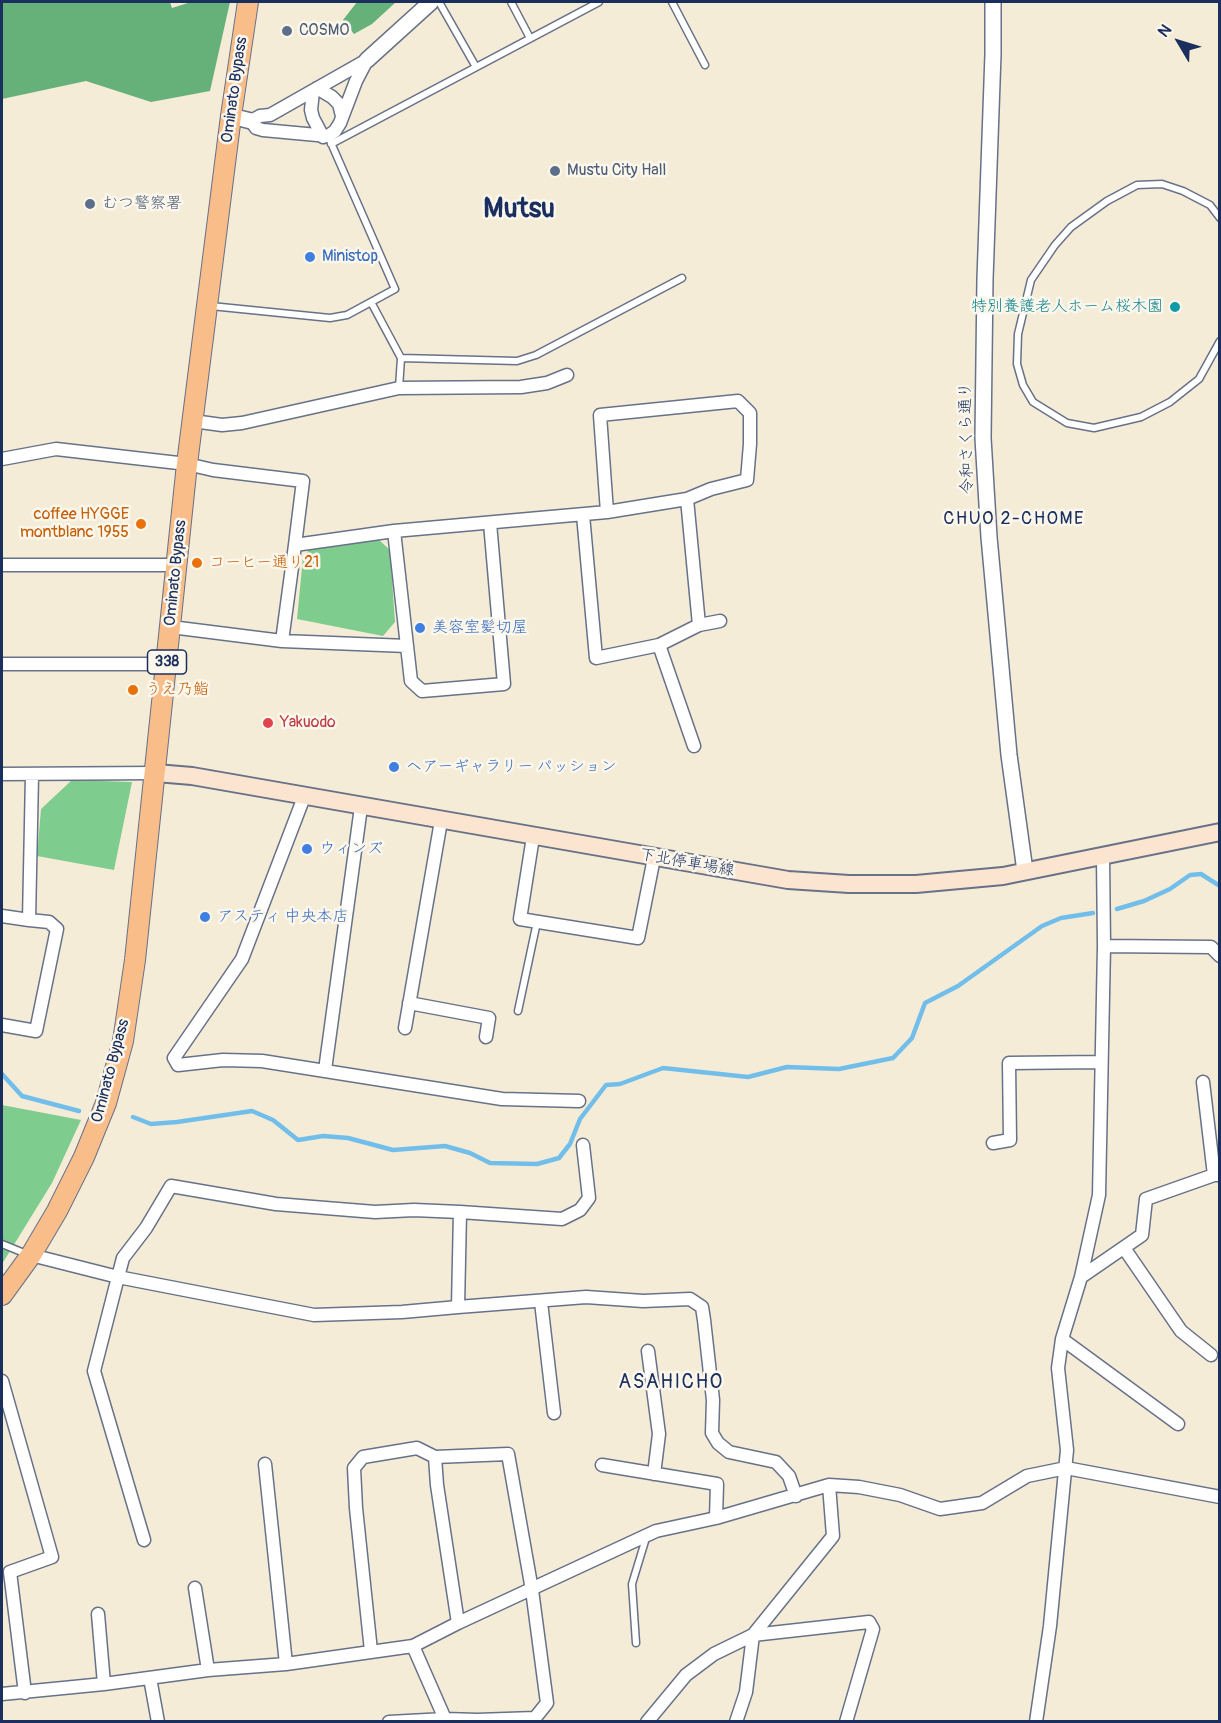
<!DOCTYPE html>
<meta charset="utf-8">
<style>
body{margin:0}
#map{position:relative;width:1221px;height:1723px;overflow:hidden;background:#f5ecd7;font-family:Pangolin,sans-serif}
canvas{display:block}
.frame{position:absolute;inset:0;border:3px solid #1b2f5e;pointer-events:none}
.north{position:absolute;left:1149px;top:12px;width:60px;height:60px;-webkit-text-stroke:4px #fbf7ec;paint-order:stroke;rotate:308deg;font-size:16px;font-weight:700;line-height:24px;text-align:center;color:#1b2f5e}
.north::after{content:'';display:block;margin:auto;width:21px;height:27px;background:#1b2f5e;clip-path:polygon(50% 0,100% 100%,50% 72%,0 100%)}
</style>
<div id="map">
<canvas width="1221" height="1723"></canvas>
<div class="frame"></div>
<div class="north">N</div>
</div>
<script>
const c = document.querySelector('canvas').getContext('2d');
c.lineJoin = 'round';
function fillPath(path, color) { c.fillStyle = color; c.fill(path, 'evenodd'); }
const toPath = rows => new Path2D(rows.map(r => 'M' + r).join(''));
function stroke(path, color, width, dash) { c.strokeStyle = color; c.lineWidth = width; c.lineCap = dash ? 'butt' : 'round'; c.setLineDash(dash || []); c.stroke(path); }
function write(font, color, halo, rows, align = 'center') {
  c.font = font + ' Pangolin,"Klee One",sans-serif'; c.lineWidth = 5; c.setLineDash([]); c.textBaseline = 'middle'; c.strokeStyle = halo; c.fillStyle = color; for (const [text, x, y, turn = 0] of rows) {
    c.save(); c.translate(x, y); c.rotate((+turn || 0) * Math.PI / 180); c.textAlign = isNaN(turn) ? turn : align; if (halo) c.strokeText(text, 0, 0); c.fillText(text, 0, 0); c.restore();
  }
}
fillPath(toPath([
 [379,540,390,550,395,622,383,636,297,619,303,557,309,550],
 [72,780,132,782,114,870,37,856,41,809],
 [2,1105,81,1120,52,1183,2,1264]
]), '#7ecd8e');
fillPath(toPath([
 [2,2,170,2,172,8,191,2,230,2,210,91,151,102,86,81,2,99],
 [357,2,396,2,372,24,354,34,343,20]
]), '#66b079');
stroke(toPath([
 [1117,909,1144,901,1170,889,1190,875,1201,874,1220,886],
 [2,1074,22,1096,79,1111],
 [133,1117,151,1124,177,1122,252,1111,273,1120,298,1140,323,1136,348,1138,393,1150,445,1146,470,1153,490,1163,537,1164,559,1158,570,1144,580,1119,606,1085,620,1084,663,1068,748,1077,787,1067,839,1069,893,1058,912,1038,925,1003,958,986,1042,926,1061,918,1093,913]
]), '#72beeb', 4.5);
const service = toPath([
 [439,2,476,67],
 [511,2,530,38],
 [672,2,705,65],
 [331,144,599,2],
 [1220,218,1210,205,1183,191,1162,184,1137,185,1107,201,1071,227,1055,245,1031,280,1018,334,1017,364,1023,385,1033,402,1067,423,1094,428,1141,417,1170,402,1199,379,1220,341],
 [371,302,401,358,399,388],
 [211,306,330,318,347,315,395,289,328,136],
 [401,358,517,361,536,355,682,278],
 [518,1011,537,922],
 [2,1244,29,1255],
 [636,1643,632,1584,646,1538]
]);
const minor = toPath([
 [367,60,356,81,340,123,335,131,328,136,263,130,256,128,251,121,260,116,270,115,367,60],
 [317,88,332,97,339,104,342,116],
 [313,91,311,110,313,118,323,137],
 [738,401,750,413,750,444,747,480,711,489,687,499,607,512,600,415,738,401],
 [193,421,222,425,242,423,399,388,521,387,547,383,567,375],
 [2,459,56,449,187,464,213,470,303,481,295,545,394,531,607,512],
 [687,499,699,625],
 [583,515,596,658,659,645,699,625,720,621],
 [394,531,407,646],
 [2,565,177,565],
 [171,627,282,641,407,646,411,681,422,691,504,684,490,523],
 [282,641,295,545],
 [659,645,694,746],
 [2,664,167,664],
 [2,774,156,773],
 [304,797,242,959,174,1058,178,1065,223,1060,262,1061,502,1099,579,1101],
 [533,837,520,919,638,938,654,858],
 [2,916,29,920],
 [1104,946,1211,947,1220,956],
 [409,1003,489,1018,486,1037],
 [2,1025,36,1031,57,929,49,922,29,920,32,775],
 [405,1028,441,821],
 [325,1070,361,807],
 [1203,1082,1214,1175],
 [993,1143,1010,1140,1009,1063,1101,1062],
 [171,1186,276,1204,375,1212,414,1210,460,1212,458,1307,402,1312,314,1315,118,1277,123,1258,146,1228,171,1186],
 [460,1212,562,1219,580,1210,589,1198,583,1145],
 [1124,1248,1181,1331,1211,1355],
 [31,1255,118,1277,94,1371,144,1540],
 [1081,1277,1142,1235,1146,1199,1214,1175,1220,1175],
 [541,1302,554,1413],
 [458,1307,586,1297,643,1301,690,1299,702,1307,704,1320,713,1400,712,1433,718,1443,729,1452,776,1462,789,1476,796,1496],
 [1062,1339,1178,1424],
 [648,1351,659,1434,654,1474],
 [2,1381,52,1557,10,1572,25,1693],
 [265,1464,286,1664],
 [602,1465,717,1484,716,1518],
 [195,1588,208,1670],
 [98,1614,104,1684],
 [413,1646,445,1719],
 [371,1651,356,1508,354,1468,363,1457,417,1448,435,1457,437,1485,458,1623],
 [150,1678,158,1722],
 [2,1694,104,1684,208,1670,286,1664,413,1646,458,1623,656,1531,716,1518,829,1485,859,1487,900,1495,940,1509,982,1503,1027,1476,1066,1468,1220,1497],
 [389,1722,445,1719,477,1720,535,1718,547,1703,532,1590,508,1454,435,1457],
 [647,1722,686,1675,714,1654,753,1635,833,1536,829,1485],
 [736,1722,746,1692,753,1635,869,1622,873,1629,846,1722],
 [1036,1722,1050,1626,1067,1450,1058,1368,1062,1339,1081,1277,1099,1195,1104,946,1103,856]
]);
const tertiary = toPath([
 [993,2,993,54,985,279,983,438,989,537,1009,755,1025,871],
 [367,60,431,2],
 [231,116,251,121]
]);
const secondary = toPath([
 [156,773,192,776,788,880,849,884,916,884,1003,876,1220,832]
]);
const trunk = toPath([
 [2,1295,31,1255,57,1211,84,1157,106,1103,123,1041,135,960,187,464,231,116,248,2]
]);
stroke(service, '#677188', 9);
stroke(minor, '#677188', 15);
stroke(tertiary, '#677188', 18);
stroke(secondary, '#677188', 20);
stroke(trunk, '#677188', 22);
stroke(service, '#fff', 6);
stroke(minor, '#fff', 12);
stroke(tertiary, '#fff', 15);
stroke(secondary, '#fce5d0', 16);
stroke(trunk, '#f8bd89', 20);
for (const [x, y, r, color] of [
 [287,31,6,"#5c6f8a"],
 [555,171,6,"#5c6f8a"],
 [90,204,6,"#5c6f8a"],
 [310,257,6,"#3f7fe0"],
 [1175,307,6,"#0f9aa8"],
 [141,524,6,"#e8710a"],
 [197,563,6,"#e8710a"],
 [420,628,6,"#3f7fe0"],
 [133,690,6,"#e8710a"],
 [268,723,6,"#e0444e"],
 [394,767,6,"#3f7fe0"],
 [307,849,6,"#3f7fe0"],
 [205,917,6,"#3f7fe0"]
]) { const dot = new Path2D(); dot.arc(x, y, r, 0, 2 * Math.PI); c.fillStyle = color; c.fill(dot); stroke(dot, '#fbf7ec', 2); }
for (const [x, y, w] of [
 [167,662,39]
]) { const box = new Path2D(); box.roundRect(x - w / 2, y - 12, w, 24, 4.5); c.fillStyle = '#fbf7ec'; c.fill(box); stroke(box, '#1b2f5e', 1.5); }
write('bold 15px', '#1b2f5e', null, [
 ["338",167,662]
]);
write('16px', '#4e5e75', '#fbf7ec', [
 ["COSMO",299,31],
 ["Mustu City Hall",567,171],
 ["むつ警察署",102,204]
], 'left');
write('16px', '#1b2f5e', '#fbf7ec', [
 ["Ominato Bypass",235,90,-82],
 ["令和さくら通り",967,438,-91],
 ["Ominato Bypass",176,573,-84],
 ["下北停車場線",687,863,10],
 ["Ominato Bypass",111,1071,-75]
]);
write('16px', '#366cbe', '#fbf7ec', [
 ["Ministop",322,257],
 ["美容室髪切屋",432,628],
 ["ヘアーギャラリー パッション",406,767],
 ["ウィンズ",319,849],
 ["アスティ 中央本店",217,917]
], 'left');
write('16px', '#0d838f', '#fbf7ec', [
 ["特別養護老人ホーム桜木園",1163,307]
], 'right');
write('16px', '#c56008', '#fbf7ec', [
 ["coffee HYGGE",129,515,"right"],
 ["montblanc 1955",129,533,"right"],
 ["コーヒー通り21",209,563],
 ["うえ乃鮨",145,690]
], 'left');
write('16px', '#be3a42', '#fbf7ec', [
 ["Yakuodo",280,723]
], 'left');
c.letterSpacing = '1.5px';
write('18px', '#1b2f5e', '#fbf7ec', [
 ["CHUO 2-CHOME",1014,519]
]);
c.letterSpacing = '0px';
c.letterSpacing = '1.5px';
write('20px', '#1b2f5e', '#fbf7ec', [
 ["ASAHICHO",671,1383]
]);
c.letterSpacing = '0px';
write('bold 28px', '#1b2f5e', '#fbf7ec', [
 ["Mutsu",519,210]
]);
</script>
